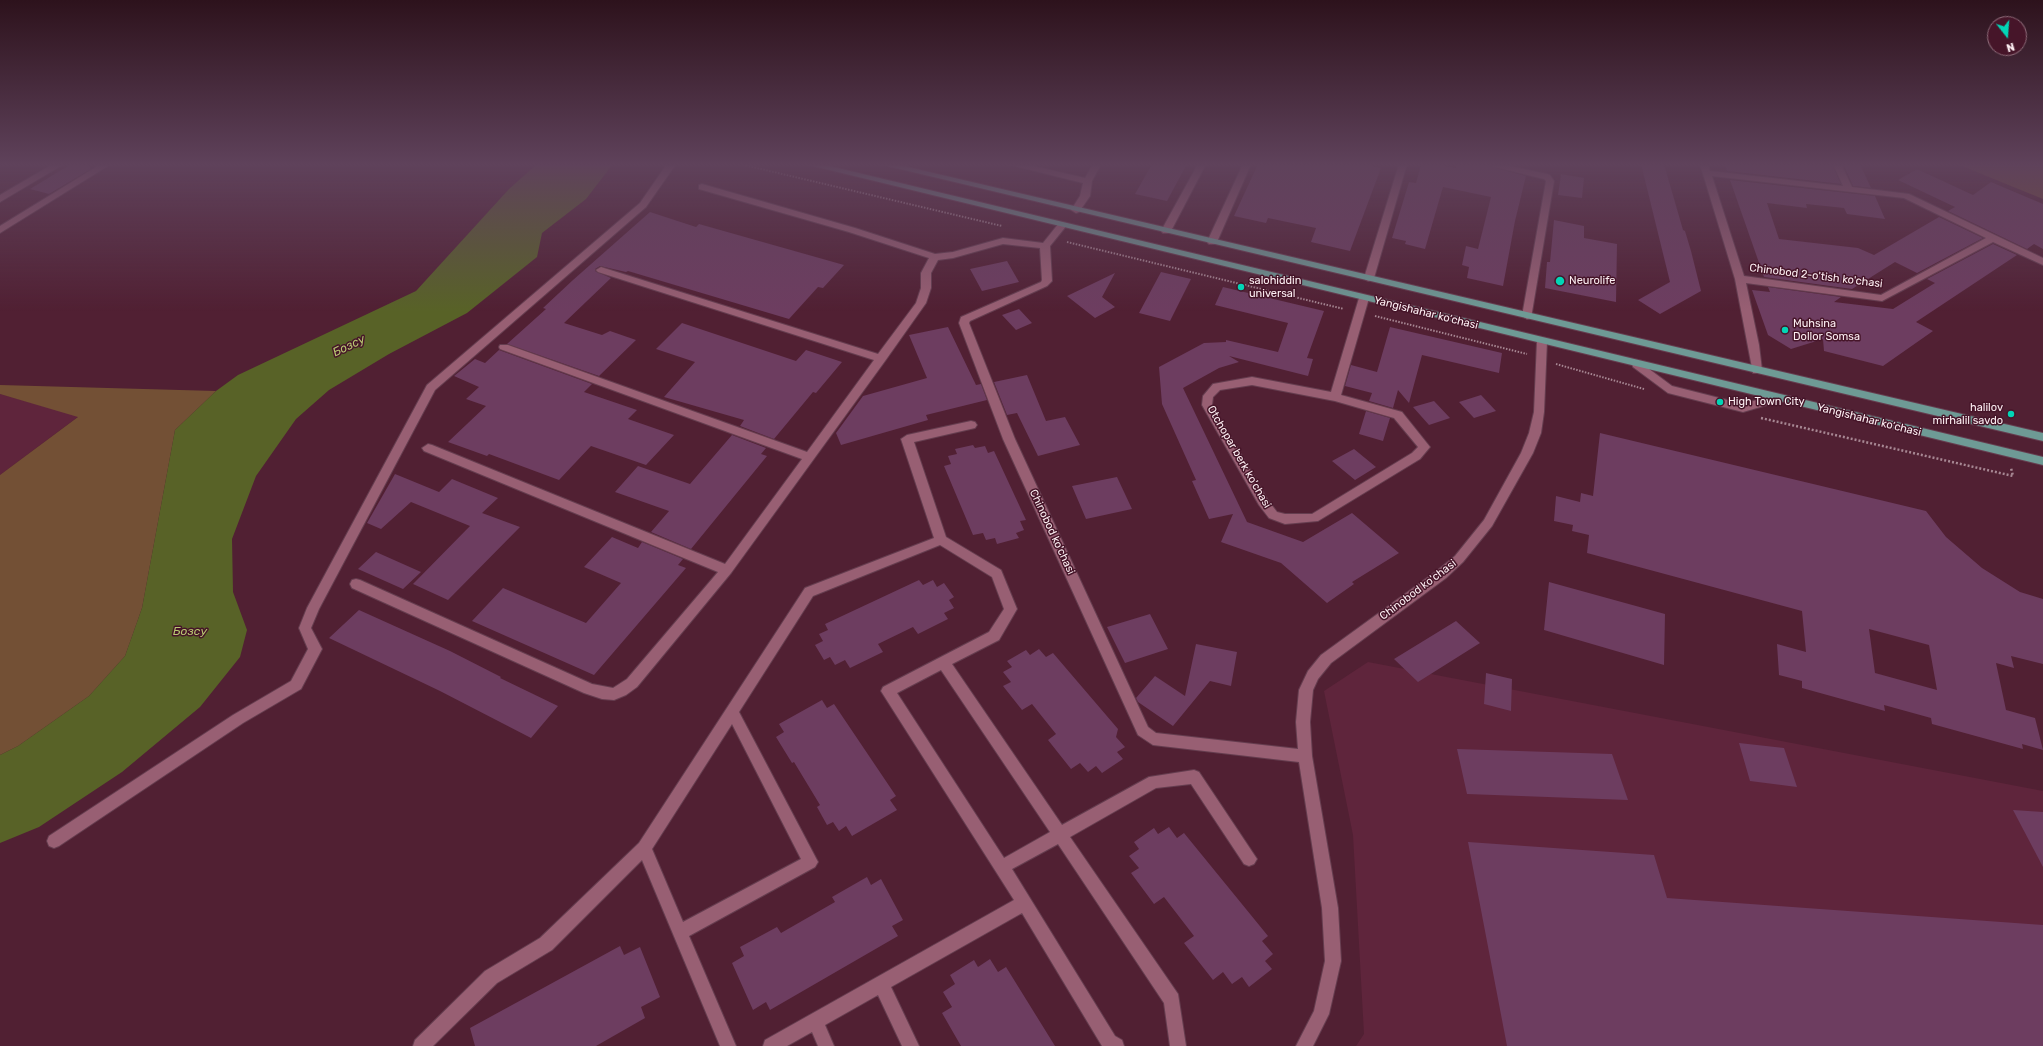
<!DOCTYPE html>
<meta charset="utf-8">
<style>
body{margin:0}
#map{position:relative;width:2043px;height:1046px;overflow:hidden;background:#512033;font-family:Rubik,sans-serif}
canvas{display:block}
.north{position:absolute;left:1987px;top:16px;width:40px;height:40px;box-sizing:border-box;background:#461529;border:1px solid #8f6c7a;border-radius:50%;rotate:163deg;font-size:11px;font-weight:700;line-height:16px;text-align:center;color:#fdeff3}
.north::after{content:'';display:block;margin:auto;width:14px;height:18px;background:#02d5b6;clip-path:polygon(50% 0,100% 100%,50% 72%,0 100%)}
</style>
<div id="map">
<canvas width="2043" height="1046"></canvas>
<div class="north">N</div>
</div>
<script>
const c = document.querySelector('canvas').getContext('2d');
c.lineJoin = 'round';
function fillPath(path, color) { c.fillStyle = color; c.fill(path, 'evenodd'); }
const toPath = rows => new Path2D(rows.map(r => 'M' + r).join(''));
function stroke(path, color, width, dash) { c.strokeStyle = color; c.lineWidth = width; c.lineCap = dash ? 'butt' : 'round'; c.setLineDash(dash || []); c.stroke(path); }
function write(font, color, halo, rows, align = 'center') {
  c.font = font + ' Rubik,sans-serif'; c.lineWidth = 3; c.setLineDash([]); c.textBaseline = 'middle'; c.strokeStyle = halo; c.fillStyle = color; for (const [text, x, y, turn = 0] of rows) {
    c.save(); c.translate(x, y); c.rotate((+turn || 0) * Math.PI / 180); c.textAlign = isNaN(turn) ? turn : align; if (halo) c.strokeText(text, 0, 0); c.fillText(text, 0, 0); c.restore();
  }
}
fillPath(toPath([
 [0,394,79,416,0,475],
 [1368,662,2043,791,2043,1046,1356,1046,1364,1034,1353,835,1324,691]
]), '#5f253c');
fillPath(toPath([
 [1957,164,2043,164,2043,199],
 [0,385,216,391,175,430,142,608,125,656,89,696,18,746,0,755,0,475,78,417,0,394]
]), '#735035');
fillPath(toPath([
 [537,164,613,164,586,199,542,233,537,257,467,313,389,354,329,390,296,419,256,476,232,539,233,592,247,630,240,657,200,707,122,772,39,827,0,843,0,755,18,746,89,696,125,656,142,608,175,430,216,391,238,375,416,291,509,189]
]), '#586227');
fillPath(toPath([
 [71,164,88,164,91,169,49,194,30,189],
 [1152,164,1187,164,1167,201,1135,194],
 [1258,164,1363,164,1381,168,1350,251,1311,242,1316,228,1268,218,1266,223,1234,216],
 [1421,164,1435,164,1456,168,1456,164,1482,164,1526,176,1515,221,1503,286,1467,278,1469,267,1462,265,1466,246,1478,249,1491,197,1443,187,1425,249,1405,244,1406,241,1392,238,1409,182,1416,183],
 [1641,164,1664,164,1683,230,1685,231,1691,251,1701,291,1660,314,1638,300,1670,282],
 [1725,164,1832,164,1841,184,1727,171],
 [1843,164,1861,166,1871,188,1853,186],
 [1917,169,1973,195,1991,182,2043,204,2043,249,2034,244,2027,249,1948,211,1955,207,1898,180],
 [1561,174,1584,178,1582,198,1558,195],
 [1730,180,1875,196,1885,219,1847,214,1844,208,1806,204,1807,208,1767,203,1779,239,1858,248,1874,255,1939,217,1983,238,1917,273,1895,262,1852,289,1764,277],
 [650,212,696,227,699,224,844,265,823,288,818,287,789,319,628,271,626,272,600,266,595,269,595,271,611,278,564,323,602,335,610,331,636,340,599,376,507,344,546,309,543,308,573,280],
 [1554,220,1584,226,1584,238,1617,244,1616,302,1545,288,1547,262,1550,262],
 [1993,244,2017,255,1916,322,1933,331,1883,366,1824,351,1823,339,1791,349,1768,335,1752,290,1770,292,1768,287,1841,297,1834,302,1893,309,1935,283,1927,279],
 [1007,261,1019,282,982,291,970,269],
 [1161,272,1191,279,1170,321,1139,313],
 [1115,273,1102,297,1115,307,1095,318,1067,296],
 [1223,287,1324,311,1307,358,1313,359,1308,376,1229,356,1239,362,1219,368,1183,388,1247,522,1303,542,1352,513,1399,553,1352,582,1354,584,1327,603,1281,563,1221,542,1233,514,1209,519,1192,481,1196,480,1162,404,1159,367,1204,343,1226,342,1226,340,1278,352,1288,323,1215,305],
 [1019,309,1032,323,1016,330,1002,315],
 [682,323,796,361,806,350,842,362,816,393,813,392,774,439,740,426,744,420,664,397,695,362,656,349],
 [948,327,976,385,981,384,987,400,926,415,928,420,841,445,836,433,863,396,927,378,909,335],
 [1390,327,1502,353,1499,373,1422,355,1409,403,1398,390,1393,408,1369,401,1372,393,1345,386,1351,365,1377,372],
 [499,350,592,384,584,392,637,410,628,419,674,435,646,465,591,446,559,480,489,454,487,456,448,442,486,406,466,399,479,387,454,376,475,359,485,363],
 [1027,375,1046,421,1065,417,1080,445,1038,456,1017,413,1007,415,994,382],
 [1481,395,1496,411,1474,418,1459,402],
 [1434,401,1450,418,1429,425,1413,407],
 [1366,411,1390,418,1383,441,1359,434],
 [1600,433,1926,511,1946,537,1982,568,2020,592,2043,599,2043,664,2011,656,2014,668,1996,663,2006,710,2035,718,2043,750,2022,744,2023,749,1932,724,1931,718,1884,705,1885,711,1802,688,1802,681,1779,675,1777,644,1806,652,1802,611,1587,553,1589,535,1572,531,1573,525,1554,521,1556,496,1580,502,1581,493,1593,496],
 [1869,629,1929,645,1937,690,1875,673],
 [732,435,766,448,761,454,767,456,691,549,651,532,669,511,615,492,638,466,690,484],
 [973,445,975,448,985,446,988,453,994,451,1026,520,1020,521,1024,530,1016,533,1019,538,997,544,995,538,986,540,983,533,973,535,944,466,951,464,948,456,957,454,955,449],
 [1354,449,1376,467,1355,480,1332,461],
 [395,474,439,492,452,479,498,498,482,513,520,527,448,600,413,584,470,526,411,502,381,529,367,523],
 [1117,477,1132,509,1086,519,1072,486],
 [612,537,638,548,642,542,683,559,678,565,686,568,594,675,472,621,503,588,586,623,621,583,584,567],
 [376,552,421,572,403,589,358,569],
 [919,580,923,585,933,580,937,587,944,583,954,597,949,600,954,608,944,613,948,619,918,634,913,627,878,644,883,652,850,668,845,660,835,665,830,657,824,660,815,645,823,641,819,634,828,630,825,624],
 [1549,582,1665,614,1664,665,1544,630],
 [359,610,450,651,501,677,500,678,558,706,531,738,440,691,329,638],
 [1150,614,1168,649,1125,663,1107,627],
 [1456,621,1480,643,1418,682,1394,659],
 [1196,644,1237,652,1231,686,1210,681,1173,726,1138,702,1136,698,1155,676,1185,696],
 [1039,649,1046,657,1053,653,1118,729,1116,737,1125,747,1117,752,1123,759,1102,773,1096,766,1088,772,1080,763,1071,769,1048,740,1056,734,1032,704,1022,710,1003,686,1011,682,1003,672,1012,667,1007,661,1026,650,1030,655],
 [1486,673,1512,679,1511,711,1484,704],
 [822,700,827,708,834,704,896,796,890,800,897,810,852,836,846,826,839,831,833,822,827,825,817,807,820,805,794,762,792,763,776,737,784,732,779,724],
 [1739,743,1784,748,1797,787,1750,781],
 [1457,749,1612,754,1628,800,1467,794],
 [2013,810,2043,812,2043,867],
 [1169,827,1177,838,1184,833,1268,936,1262,941,1273,954,1265,961,1272,969,1249,987,1242,977,1232,984,1223,972,1213,980,1184,943,1194,936,1164,897,1154,904,1131,873,1139,868,1129,856,1139,849,1134,842,1154,828,1158,834],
 [1468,842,1654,855,1667,898,2043,925,2043,1046,1507,1046],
 [867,877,871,885,881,879,903,920,892,926,898,936,770,1010,766,1002,753,1010,732,963,744,956,740,947,777,927,781,933,835,902,832,897],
 [620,946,624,955,640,947,660,997,641,1007,645,1018,596,1046,475,1046,470,1028],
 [990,959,998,972,1006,967,1055,1046,961,1046,942,1013,952,1007,943,992,955,984,950,975,974,960,978,967]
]), '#6d3d60');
const minor = toPath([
 [53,164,64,164,0,202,0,195,53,164],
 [101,164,111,164,0,233,0,226,101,164],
 [667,164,676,164,646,207,435,390,319,609,311,628,322,649,301,689,243,723,59,846,54,848,49,846,47,841,49,836,233,715,291,681,308,649,299,628,307,608,427,385,640,203,667,164],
 [1007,164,1024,164,1085,178,1093,164,1101,164,1092,181,1090,196,1079,212,1076,213,1071,210,1080,196,1083,183,1007,164],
 [1198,164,1206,164,1171,231,1169,233,1163,233,1161,231,1198,164],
 [1243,164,1251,164,1217,242,1215,244,1209,244,1207,242,1243,164],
 [1399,164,1407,164,1374,278,1369,281,1366,280,1364,278,1399,164],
 [1483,164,1500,164,1547,174,1550,175,1554,181,1531,318,1527,319,1522,316,1546,181,1544,179,1483,164],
 [1700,164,1708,164,1710,171,1843,186,1833,164,1841,164,1852,187,1909,194,2043,258,2043,265,1993,242,1882,301,1746,283,1759,345,1762,370,1761,373,1753,373,1735,279,1700,164],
 [1712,176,1904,198,1986,238,1881,295,1744,276,1712,176],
 [702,184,855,228,935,254,953,252,1003,238,1043,243,1059,223,1065,223,1067,225,1050,246,1052,281,1047,286,970,321,969,323,1015,439,1148,727,1156,733,1298,749,1296,722,1299,690,1308,671,1321,655,1438,570,1455,556,1484,520,1521,453,1529,433,1534,412,1537,341,1538,339,1546,339,1547,341,1544,412,1541,433,1533,453,1492,526,1463,562,1446,578,1331,663,1318,679,1313,690,1310,722,1312,756,1338,908,1341,961,1329,1014,1313,1046,1296,1046,1314,1011,1325,961,1322,908,1299,762,1153,745,1138,735,1003,439,959,323,961,317,1041,282,1042,280,1040,248,1003,244,953,258,938,260,931,273,931,288,926,303,885,361,731,573,637,687,626,695,614,700,602,699,584,693,352,588,350,584,352,580,356,579,360,580,592,684,613,688,627,679,718,572,424,451,422,448,428,444,432,445,725,564,802,459,500,349,499,347,500,345,508,345,807,452,874,360,598,272,596,270,601,267,604,268,878,354,916,303,921,288,921,273,929,258,849,232,699,189,699,185,702,184],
 [1364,295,1369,298,1341,395,1402,412,1430,447,1420,459,1318,521,1285,524,1269,518,1259,505,1202,405,1203,396,1213,384,1252,377,1331,392,1359,298,1364,295],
 [1252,385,1335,401,1394,418,1418,447,1412,453,1312,514,1285,514,1277,512,1267,499,1212,405,1213,397,1220,390,1252,385],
 [1637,360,1672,386,1743,404,1777,394,1782,398,1781,401,1743,412,1668,393,1633,367,1632,364,1633,361,1637,360],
 [971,421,975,422,977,425,975,428,914,442,946,537,1001,570,1017,609,999,640,952,664,1062,825,1149,777,1194,770,1199,772,1257,859,1254,864,1249,866,1244,864,1191,784,1156,788,1070,837,1178,994,1186,1046,1170,1046,1164,1003,1058,844,1012,869,1115,1036,1122,1040,1124,1046,1102,1046,1022,913,891,987,919,1046,902,1046,878,995,825,1025,834,1046,818,1046,812,1032,787,1046,763,1046,765,1040,1014,900,881,691,883,687,989,632,1004,609,992,577,940,545,813,596,739,712,818,862,815,867,689,936,736,1046,720,1046,642,860,552,950,497,983,433,1046,413,1046,415,1040,485,971,540,938,639,843,805,588,934,538,901,439,907,435,971,421],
 [941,670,1050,832,1004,858,897,693,941,670],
 [732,724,801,859,683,922,652,849,732,724]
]);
const major = toPath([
 [805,164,821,164,2043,457,2043,465,805,164],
 [879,164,895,164,2043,433,2043,441,879,164]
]);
stroke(minor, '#653d4f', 2);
stroke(major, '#653d4f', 2);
stroke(toPath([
 [740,164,1002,226],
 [1067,242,1344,309],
 [1375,316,1527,354],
 [1556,364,1644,389]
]), '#a78793', 2, [1.5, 1.5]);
stroke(toPath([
 [1761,418,2013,476,2011,468]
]), '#a78793', 2.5, [2, 2]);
fillPath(minor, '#985f73');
fillPath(major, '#6e9a95');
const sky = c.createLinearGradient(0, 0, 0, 311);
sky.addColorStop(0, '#2d121c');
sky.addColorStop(0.53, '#5f425b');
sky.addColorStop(1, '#5f425b00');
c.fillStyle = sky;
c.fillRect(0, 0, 2043, 311);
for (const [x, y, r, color] of [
 [1560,281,5,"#02d5b6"],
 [1241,287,4,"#02d5b6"],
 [1785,330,4,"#02d5b6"],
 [1720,402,4,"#02d5b6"],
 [2011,414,4,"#02d5b6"]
]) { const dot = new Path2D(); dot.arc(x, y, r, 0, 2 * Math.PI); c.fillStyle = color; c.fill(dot); stroke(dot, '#461529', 1.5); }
write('11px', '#fdeff3', '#461529', [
 ["Chinobod 2-o'tish ko'chasi",1816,276,7],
 ["Yangishahar ko‘chasi",1426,313,14],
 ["Yangishahar ko‘chasi",1869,420,14],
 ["Otchopar berk ko'chasi",1239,457,60],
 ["Chinobod ko'chasi",1052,532,65],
 ["Chinobod ko'chasi",1418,590,-37]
]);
write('11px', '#fdeff3', '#461529', [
 ["salohiddin",1249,281],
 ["universal",1249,294],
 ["Neurolife",1569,281],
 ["Muhsina",1793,324],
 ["Dollor Somsa",1793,337],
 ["High Town City",1728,402],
 ["halilov",2003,408,"right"],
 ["mirhalil savdo",2003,421,"right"]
], 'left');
write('italic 12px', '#b9c872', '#461529', [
 ["Бозсу",349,346,-26],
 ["Бозсу",190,632]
]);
</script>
